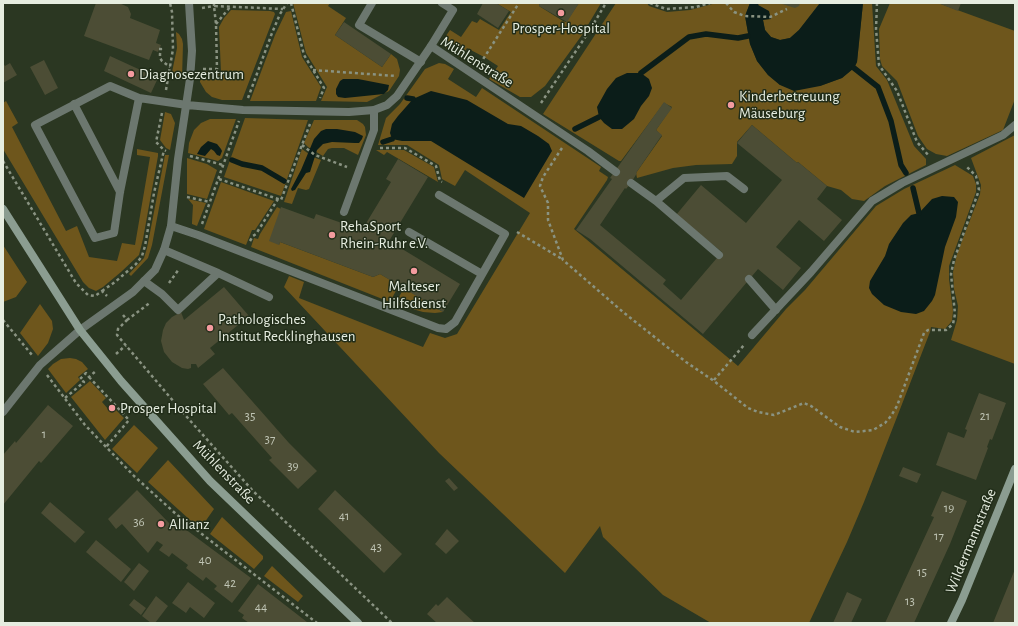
<!DOCTYPE html>
<meta charset="utf-8">
<style>
body{margin:0}
#map{position:relative;width:1018px;height:626px;overflow:hidden;background:#2b3722;font-family:"Alegreya Sans",sans-serif}
canvas{display:block}
.frame{position:absolute;inset:0;border:4px solid #e6ede0;pointer-events:none}
</style>
<div id="map">
<canvas width="1018" height="626"></canvas>
<div class="frame"></div>
</div>
<script>
const c = document.querySelector('canvas').getContext('2d');
c.lineJoin = 'round';
function fillPath(path, color) { c.fillStyle = color; c.fill(path, 'evenodd'); }
const toPath = rows => new Path2D(rows.map(r => 'M' + r).join(''));
function stroke(path, color, width, dash) { c.strokeStyle = color; c.lineWidth = width; c.lineCap = dash ? 'butt' : 'round'; c.setLineDash(dash || []); c.stroke(path); }
function write(font, color, halo, rows, align = 'center') {
  c.font = font + ' "Alegreya Sans",sans-serif'; c.lineWidth = 3; c.setLineDash([]); c.textBaseline = 'middle'; c.strokeStyle = halo; c.fillStyle = color; for (const [text, x, y, turn = 0] of rows) {
    c.save(); c.translate(x, y); c.rotate((+turn || 0) * Math.PI / 180); c.textAlign = isNaN(turn) ? turn : align; if (halo) c.strokeText(text, 0, 0); c.fillText(text, 0, 0); c.restore();
  }
}
fillPath(toPath([
 [293,3,330,3,328,6,346,18,335,35,382,67,391,54,397,59,400,70,399,76,389,91,367,102,321,101,327,87,306,53],
 [496,3,540,3,539,6,563,21,566,22,579,3,601,3,582,35,545,86,531,97,520,97,489,79,498,66,484,57,467,48,461,58,443,46,443,40,450,30,461,37,472,21,477,23,480,19,499,30,511,12],
 [616,3,647,3,649,6,667,12,690,10,716,3,750,3,745,16,750,44,757,61,768,75,780,85,820,86,842,78,854,68,857,62,863,3,872,3,876,66,887,80,914,146,926,159,926,165,885,186,864,201,852,199,841,190,827,186,798,162,797,163,752,125,737,142,737,156,732,164,696,165,673,168,637,178,636,173,662,136,656,130,672,107,664,103,621,161,619,161,543,114],
 [759,3,820,3,799,30,790,38,780,40,771,37,765,30,763,20,766,10,758,5],
 [890,3,938,3,1015,31,1015,99,1003,130,947,156,936,154,927,149,918,136,897,81,882,66,880,59,879,29],
 [231,10,270,11,274,12,275,14,242,100,222,100,212,97,206,92,200,82,200,71,221,72,219,27,224,18],
 [291,11,302,57,321,87,316,101,250,101,275,35,286,12],
 [176,32,179,34,182,39,183,44,182,78,171,77,177,48],
 [439,63,445,64,454,69,448,79,476,97,482,88,601,167,599,171,608,177,607,180,574,229,738,366,786,309,805,290,876,206,904,189,955,165,973,176,976,184,976,192,949,266,949,279,953,311,952,321,945,329,931,327,930,332,864,502,847,542,809,623,711,623,663,595,603,537,600,526,565,573,439,453,284,287,289,276,304,282,299,298,423,347,430,333,445,338,457,334,530,213,465,170,455,186,442,179,439,165,407,145,378,145,386,118,400,104,425,69],
 [6,101,18,123,12,127,66,231,77,226,89,257,117,261,122,243,135,245,150,157,137,155,137,149,158,153,158,156,143,239,139,255,121,272,103,287,96,291,89,288,83,282,3,149,3,103],
 [165,112,171,114,175,123,170,150,166,148,160,140],
 [245,118,308,120,281,196,224,177],
 [210,119,236,119,222,158,218,161,188,153,189,143,194,130,201,123],
 [314,120,357,120,363,124,365,127,366,135,358,155,344,148,332,148,328,149,323,156,308,147,304,143],
 [1015,135,1015,364,951,340,957,320,958,306,954,289,953,272,957,254,980,194,981,185,971,158],
 [302,149,313,157,321,160,309,189,306,190,298,188,292,204,284,202],
 [376,150,404,150,434,167,438,182,387,152,384,155],
 [165,155,169,155,152,245,148,258,131,276,129,274,144,258,147,248],
 [187,158,207,164,217,170,207,199,187,194],
 [221,182,274,201,255,230,252,230,246,245,204,229],
 [188,199,206,203,197,226,192,224,192,222,193,205],
 [277,207,281,209,279,245,280,242,373,277,380,274,399,285,390,302,251,247,254,238,258,239,260,234],
 [3,245,27,282,16,297,3,302],
 [404,288,443,312,435,313,423,312,395,304],
 [40,304,52,321,53,329,48,343,38,356,20,333],
 [70,358,76,359,82,362,88,369,78,377,80,380,66,393,48,369,53,364,61,359],
 [90,381,106,398,102,402,108,409,112,406,124,418,105,440,71,397],
 [134,425,158,448,137,473,112,449],
 [168,460,214,509,200,529,148,482],
 [222,517,263,556,263,559,254,569,210,534],
 [272,566,303,596,298,602,264,576]
]), '#6e561c');
fillPath(toPath([
 [750,3,759,3,758,5,769,11,771,19,763,20,765,30,771,37,780,40,790,38,799,30,820,3,863,3,857,62,854,68,842,78,820,86,794,91,780,85,768,75,757,61,750,44,745,16],
 [627,73,641,73,649,79,652,88,649,96,641,106,634,119,622,129,612,129,604,123,599,117,597,107,607,89,616,78],
 [343,79,358,79,389,85,388,90,384,94,345,98,338,97,336,94,336,89,340,81],
 [431,91,467,100,508,124,521,126,538,136,549,144,552,151,524,198,431,141,402,141,392,139,390,133,392,124,398,116,413,99],
 [326,129,337,129,355,132,363,136,362,139,359,143,355,143,332,142,323,144,317,150,310,172,306,173,295,190,292,191,291,189,301,170,314,139,321,131],
 [208,141,217,144,221,149,222,151,220,156,217,155,214,151,211,149,205,156,197,154,201,147],
 [942,196,954,197,958,202,956,217,945,247,935,295,932,301,924,311,916,314,901,312,884,305,872,294,869,288,870,281,885,256,889,244,903,223,911,215,919,213,932,199]
]), '#0b1d19');
stroke(toPath([
 [854,68,878,87,891,121,901,165,906,173],
 [641,73,689,37,706,34,738,38,748,36],
 [407,98,413,99],
 [575,129,599,117],
 [383,142,392,139],
 [232,160,242,164,262,168,284,181],
 [913,188,919,213]
]), '#0b1d19', 5.5);
fillPath(toPath([
 [96,3,119,3,128,7,131,14,130,18,160,30,156,43,161,45,158,52,153,50,149,60,84,36],
 [483,3,496,3,509,11,498,28,477,14],
 [540,3,579,3,567,22,539,6],
 [779,3,800,3,799,6,795,8],
 [938,3,961,3,958,11],
 [344,22,391,54,382,67,335,35],
 [110,56,158,78,151,93,104,71],
 [44,60,58,88,45,95,30,67],
 [3,63,5,66,10,63,17,75,3,83],
 [664,102,672,108,656,130,662,135,636,173,637,173,631,183,626,189,625,188,600,225,666,280,663,284,681,300,722,252,676,215,701,185,746,223,782,180,737,143,752,125,797,163,798,162,827,186,817,199,842,220,824,241,799,220,776,247,801,268,783,290,758,269,703,334,590,239,576,230,612,179,610,178],
 [398,159,428,177,389,241,460,284,443,312,380,274,373,277,280,242,279,245,269,241,281,207,314,219,316,214,362,230,391,182,386,179],
 [224,287,249,316,210,348,215,354,198,368,196,364,191,364,191,368,188,369,182,368,172,362,164,352,161,341,163,330,166,323,172,317,181,312,184,320],
 [223,368,289,443,317,471,298,489,269,460,272,458,232,413,229,415,203,384],
 [979,393,1006,403,992,440,990,439,987,447,988,448,976,480,936,465,948,432,964,438,967,430,965,429],
 [48,405,73,426,41,463,39,461,3,505,3,455,15,441,16,443],
 [903,467,921,474,917,483,899,476],
 [449,478,458,488,454,491,445,481],
 [137,490,170,524,173,520,251,578,232,603,214,589,217,586,206,577,203,581,186,568,188,565,172,553,169,557,159,550,163,545,157,541,148,553,122,524,116,529,108,519],
 [335,490,402,554,384,573,318,509],
 [942,491,967,501,950,544,914,623,885,623,934,517,931,516],
 [50,502,85,532,75,543,41,513],
 [447,529,459,541,446,554,435,544],
 [96,540,131,569,121,582,86,552],
 [139,563,149,571,134,591,124,582],
 [1015,569,1015,623,993,623],
 [188,582,215,603,204,618,190,607,186,613,172,603],
 [258,584,307,622,306,623,249,623,242,618,244,615,238,611],
 [847,592,862,599,851,623,833,623],
 [156,596,168,606,155,623,151,623,142,616],
 [447,597,465,614,475,623,437,623,427,614,436,604,438,606],
 [134,599,146,608,141,615,129,605]
]), '#4c4d35');
stroke(toPath([
 [291,3,304,55,324,88,320,98],
 [650,3,666,9,696,7,710,3],
 [726,3,734,12,745,16,770,17,787,9],
 [877,3,876,29,879,65,897,91,917,142,929,156],
 [202,8,214,6,214,3],
 [216,24,230,7],
 [159,49,161,49,160,54,160,58,162,61,170,67],
 [480,64,519,3],
 [203,69,217,69,216,24,214,6,283,9],
 [313,70,396,76],
 [166,90,173,49,172,12,170,3],
 [248,98,272,33,280,14,287,3],
 [541,103,588,33,606,3],
 [162,113,156,142,164,150,166,151],
 [302,145,315,155,347,167],
 [380,148,405,148,436,166,440,181,442,182],
 [562,148,543,177,540,186,548,203,548,220,563,260,623,312,686,362,714,381,748,408,758,412,774,415,804,403,811,406,840,427,855,432,873,430,885,423,891,416,897,406,924,333,928,330,946,330,953,324,955,314,951,274,954,260,979,190,976,176,967,167],
 [190,156,223,165],
 [3,161,76,283,88,295,95,296,102,291,107,296],
 [219,179,281,200,310,124],
 [187,197,210,202],
 [202,224,239,121],
 [517,232,562,259],
 [250,241,253,236,256,234,278,199],
 [169,283,179,269],
 [102,291,115,282,136,264,142,256,145,246,154,193,164,150],
 [123,315,127,320,118,329,117,335,186,416,253,491,392,623],
 [3,320,32,355],
 [127,320,151,302],
 [116,354,126,345],
 [47,375,85,425,134,476,176,514,317,623],
 [89,377,129,420,106,447],
 [714,380,744,345],
 [65,398,84,382,80,379,86,373,89,377,97,370]
]), '#8a9382', 2.5, [3, 3]);
stroke(toPath([
 [372,3,359,25,421,62],
 [431,46,453,10,442,3],
 [139,98,120,192,114,233,95,238,35,125,110,86,139,98,187,105],
 [74,104,120,192],
 [631,183,656,201,719,255],
 [656,201,684,178,727,176,744,189],
 [344,212,374,130,374,110],
 [171,226,198,235,438,328,446,329,455,322,505,234,439,195],
 [409,232,482,274],
 [218,273,269,297],
 [749,279,776,310],
 [144,281,162,294,178,310,218,273,164,250],
 [752,335,811,272,872,201,902,183,1003,135,1015,125]
]), '#6c776f', 8);
stroke(toPath([
 [187,105,243,110,349,112,374,110,387,105,397,96,431,46,588,151,616,172],
 [3,412,40,365,80,330,133,292,155,270,164,250,171,226,178,159,190,79,192,51,189,3]
]), '#6c776f', 8);
stroke(toPath([
 [3,209,80,330,121,381,210,481,358,623],
 [951,623,962,600,1015,469]
]), '#8b9d91', 8);
for (const [x, y, r, color] of [
 [561,13,4,"#f49b9f"],
 [131,74,4,"#f49b9f"],
 [731,105,4,"#f49b9f"],
 [332,235,4,"#f49b9f"],
 [414,271,4,"#f49b9f"],
 [210,328,4,"#f49b9f"],
 [112,408,4,"#f49b9f"],
 [161,524,4,"#f49b9f"]
]) { const dot = new Path2D(); dot.arc(x, y, r, 0, 2 * Math.PI); c.fillStyle = color; c.fill(dot); stroke(dot, '#212d19', 1.5); }
write('13px', '#c0c5b5', null, [
 ["35",250,416],
 ["21",985,416],
 ["1",44,434],
 ["37",270,439],
 ["39",293,466],
 ["19",949,508],
 ["41",344,516],
 ["36",139,522],
 ["17",939,536],
 ["43",376,547],
 ["40",205,560],
 ["15",922,572],
 ["42",230,583],
 ["13",910,601],
 ["44",261,607]
]);
write('15px', '#e6ede0', '#212d19', [
 ["Prosper-Hospital",561,28,"center"],
 ["Diagnosezentrum",139,74],
 ["Kinderbetreuung",739,96],
 ["Mäuseburg",739,113],
 ["RehaSport",340,226],
 ["Rhein-Ruhr e.V.",340,243],
 ["Malteser",414,286,"center"],
 ["Hilfsdienst",414,303,"center"],
 ["Pathologisches",218,319],
 ["Institut Recklinghausen",218,336],
 ["Prosper Hospital",120,408],
 ["Allianz",169,524]
], 'left');
write('15px', '#e6ede0', '#212d19', [
 ["Mühlenstraße",477,62,32],
 ["Mühlenstraße",224,472,46],
 ["Wildermannstraße",971,541,-68]
]);
</script>
